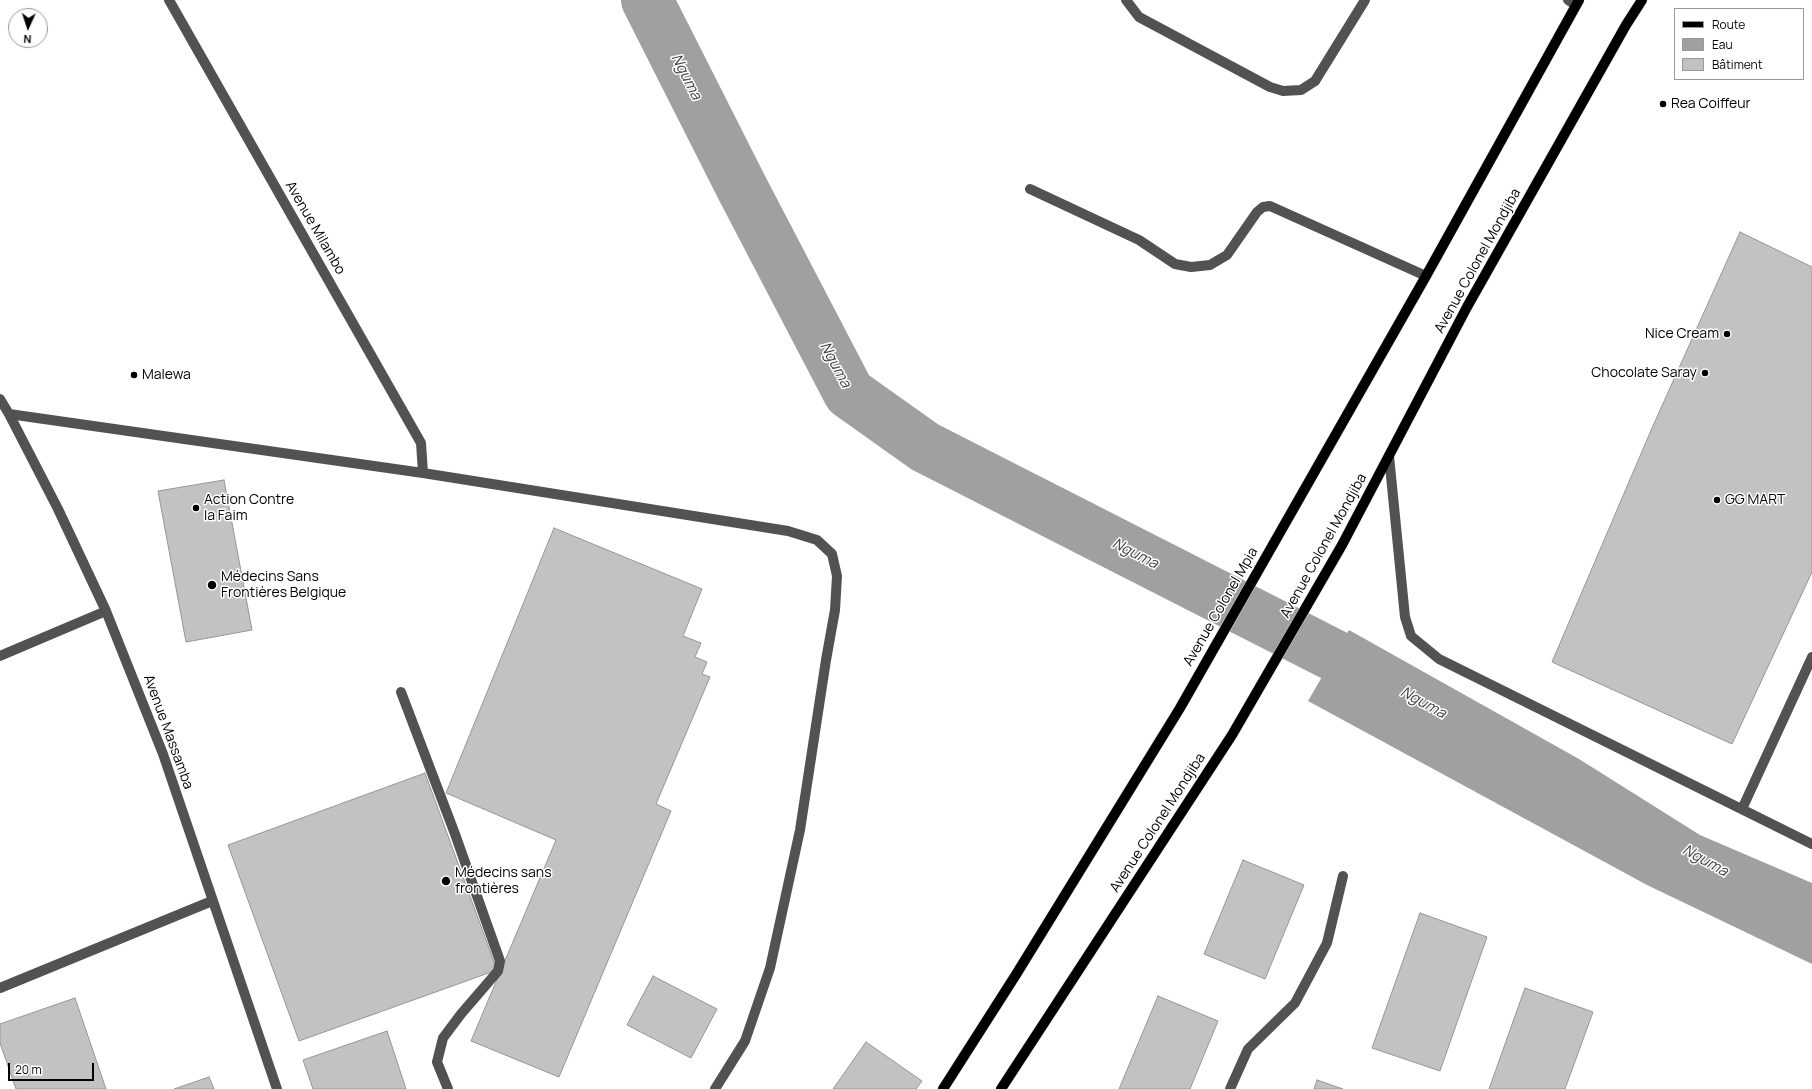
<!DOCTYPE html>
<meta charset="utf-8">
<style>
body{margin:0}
#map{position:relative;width:1812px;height:1089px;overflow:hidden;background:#fff;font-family:Manrope,sans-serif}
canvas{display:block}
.legend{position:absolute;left:1674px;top:8px;width:130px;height:72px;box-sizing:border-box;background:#fff;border:1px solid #999;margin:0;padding:5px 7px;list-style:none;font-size:12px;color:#000}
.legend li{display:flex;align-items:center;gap:8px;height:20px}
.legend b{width:20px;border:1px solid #999}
.north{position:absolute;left:8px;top:8px;width:40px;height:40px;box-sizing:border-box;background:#fff;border:1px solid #999;border-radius:50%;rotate:183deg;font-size:11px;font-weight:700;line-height:16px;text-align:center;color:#000}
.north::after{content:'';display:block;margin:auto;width:14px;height:18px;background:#000;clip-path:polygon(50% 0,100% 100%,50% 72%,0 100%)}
.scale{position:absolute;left:8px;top:1063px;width:86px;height:18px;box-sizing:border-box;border:2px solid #000;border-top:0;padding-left:5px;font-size:12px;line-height:14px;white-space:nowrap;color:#000;-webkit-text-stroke:3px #fff;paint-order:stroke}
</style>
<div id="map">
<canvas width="1812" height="1089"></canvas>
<ul class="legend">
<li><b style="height:5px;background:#000"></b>Route</li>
<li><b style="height:11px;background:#a0a0a0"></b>Eau</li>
<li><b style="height:11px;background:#c2c2c2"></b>Bâtiment</li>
</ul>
<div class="north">N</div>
<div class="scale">20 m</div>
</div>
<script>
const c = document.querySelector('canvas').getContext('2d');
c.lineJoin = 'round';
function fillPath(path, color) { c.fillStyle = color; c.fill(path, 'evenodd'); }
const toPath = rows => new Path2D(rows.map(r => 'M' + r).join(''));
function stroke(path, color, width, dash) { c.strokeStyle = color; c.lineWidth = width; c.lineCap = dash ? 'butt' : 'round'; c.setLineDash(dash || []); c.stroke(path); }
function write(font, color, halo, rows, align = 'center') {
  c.font = font + ' Manrope,sans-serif'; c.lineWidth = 3; c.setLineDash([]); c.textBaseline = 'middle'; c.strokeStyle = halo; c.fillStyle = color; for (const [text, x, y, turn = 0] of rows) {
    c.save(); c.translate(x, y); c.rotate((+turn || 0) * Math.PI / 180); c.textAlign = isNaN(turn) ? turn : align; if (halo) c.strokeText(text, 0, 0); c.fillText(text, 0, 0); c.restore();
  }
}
fillPath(toPath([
 [1349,630,1579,759,1700,835,1812,883,1812,964,1647,885,1308,701]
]), '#a0a0a0');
stroke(toPath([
 [647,0,742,188,849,393,925,447,1398,688]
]), '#a0a0a0', 52);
const building = toPath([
 [1740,232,1812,267,1812,572,1732,744,1552,662,1652,428,1740,232],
 [224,480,252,630,186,642,158,491,224,480],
 [554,528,702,589,683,636,701,643,695,657,707,662,702,674,710,677,656,804,671,811,559,1077,471,1041,556,840,446,793,554,528],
 [425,773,497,970,299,1041,228,845,425,773],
 [1243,860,1304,885,1265,979,1204,954,1243,860],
 [1420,913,1487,937,1440,1071,1372,1048,1420,913],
 [653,976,717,1009,691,1058,627,1025,653,976],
 [1525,988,1593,1012,1565,1089,1489,1089,1525,988],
 [1158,996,1218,1021,1190,1089,1119,1089,1158,996],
 [75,998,106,1089,16,1089,0,1043,0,1024,75,998],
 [387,1031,406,1089,313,1089,303,1060,387,1031],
 [866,1042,922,1081,916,1089,833,1089,866,1042],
 [209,1077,214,1089,174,1089,209,1077],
 [1317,1080,1343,1089,1314,1089,1317,1080]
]);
fillPath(building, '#c2c2c2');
stroke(building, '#969696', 1);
const major = toPath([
 [943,1089,1017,973,1180,708,1426,276,1579,0],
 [1001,1089,1232,735,1342,545,1467,307,1626,25,1642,0]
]);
stroke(major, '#dbdbdb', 11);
stroke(toPath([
 [169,0,421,443,423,473],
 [1126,0,1139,17,1270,87,1283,91,1301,90,1315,81,1365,0],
 [1568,0,1576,5],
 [1030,189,1139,240,1175,264,1191,267,1210,265,1227,255,1257,212,1263,207,1270,206,1426,276],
 [0,399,9,414,58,509,106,611,163,754,277,1089],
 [9,414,423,473,788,531,817,540,832,554,837,576,835,610,826,660,800,830,770,968,745,1041,715,1089],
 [1389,456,1405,617,1411,636,1439,659,1812,844],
 [0,656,106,611],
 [401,692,455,834,500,961,498,971,461,1014,443,1038,437,1062,448,1089],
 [1742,809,1812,657],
 [0,988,212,901],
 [1230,1089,1248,1049,1295,1003,1327,943,1343,876]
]), '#525252', 10);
stroke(major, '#000', 10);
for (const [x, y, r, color] of [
 [1663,104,4,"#000"],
 [1727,334,4,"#000"],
 [1705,373,4,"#000"],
 [134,375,4,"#000"],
 [1717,500,4,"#000"],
 [196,508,4,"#000"],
 [212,585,5,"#000"],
 [446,881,5,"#000"]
]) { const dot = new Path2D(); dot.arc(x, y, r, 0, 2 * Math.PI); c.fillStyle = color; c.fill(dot); stroke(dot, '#fff', 1.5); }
write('14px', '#000', '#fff', [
 ["Rea Coiffeur",1671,104],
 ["Nice Cream",1719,334,"right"],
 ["Chocolate Saray",1697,373,"right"],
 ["Malewa",142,375],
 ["Action Contre",204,500],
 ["la Faim",204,516],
 ["GG MART",1725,500],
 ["Médecins Sans",221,577],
 ["Frontières Belgique",221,593],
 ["Médecins sans",455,873],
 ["frontières",455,889]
], 'left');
write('14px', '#000', '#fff', [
 ["Avenue Milambo",315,228,60],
 ["Avenue Colonel Mondjiba",1478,261,-61],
 ["Avenue Colonel Mondjiba",1324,546,-61],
 ["Avenue Colonel Mpia",1221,607,-60],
 ["Avenue Massamba",168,732,70],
 ["Avenue Colonel Mondjiba",1158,823,-57]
]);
write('italic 15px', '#414141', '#fff', [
 ["Nguma",686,77,63],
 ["Nguma",835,365,62],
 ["Nguma",1135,554,27],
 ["Nguma",1423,703,29],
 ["Nguma",1705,861,29]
]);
</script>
